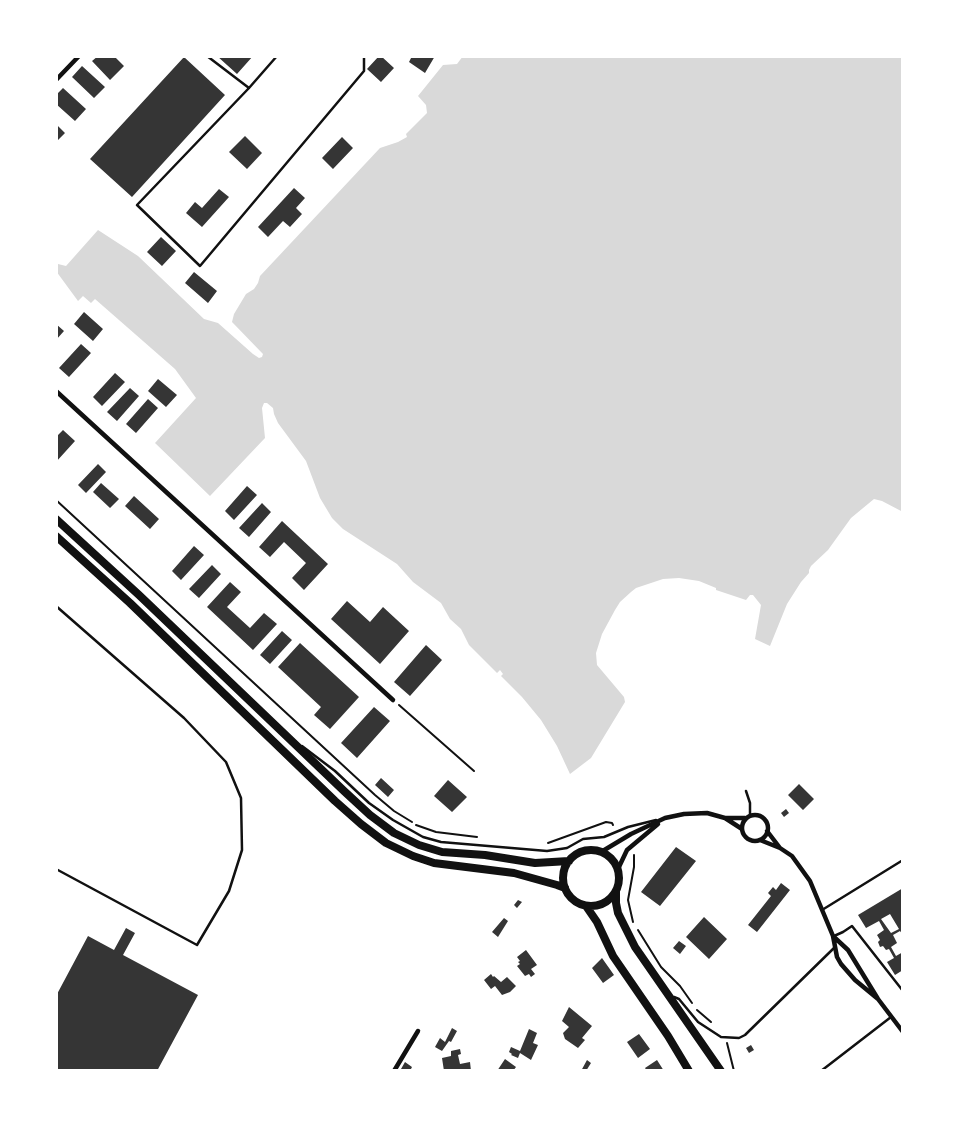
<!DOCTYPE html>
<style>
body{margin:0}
#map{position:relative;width:959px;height:1127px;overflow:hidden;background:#fff;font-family:"Exo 2",sans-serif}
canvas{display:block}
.frame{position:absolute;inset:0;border:58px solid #fff;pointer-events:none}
</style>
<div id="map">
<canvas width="959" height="1127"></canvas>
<div class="frame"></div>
</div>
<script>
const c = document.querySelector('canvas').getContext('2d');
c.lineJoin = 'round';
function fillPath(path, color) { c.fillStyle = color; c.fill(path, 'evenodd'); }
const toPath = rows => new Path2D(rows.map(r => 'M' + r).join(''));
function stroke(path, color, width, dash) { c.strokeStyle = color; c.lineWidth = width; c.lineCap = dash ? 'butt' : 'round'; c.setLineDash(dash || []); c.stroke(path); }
fillPath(toPath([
 [463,56,903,56,903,512,882,501,874,499,851,518,828,550,811,566,809,570,809,573,801,582,787,604,770,646,755,639,761,605,753,595,750,595,746,600,716,590,716,588,699,581,679,578,663,579,636,588,631,592,620,602,615,610,602,634,596,653,597,665,624,697,625,702,591,758,570,774,557,746,541,720,522,697,501,676,503,674,500,670,497,673,469,645,461,629,450,619,441,603,413,582,397,564,343,529,332,518,320,498,306,461,278,423,274,414,273,408,267,403,264,403,262,408,265,438,210,496,155,443,196,398,175,369,95,299,91,303,83,296,78,301,56,271,58,264,66,266,98,230,138,256,204,319,218,323,253,354,259,358,262,357,263,354,232,322,234,314,246,294,254,289,258,283,260,276,380,148,398,142,407,137,406,134,427,113,426,105,418,96,443,65,457,64]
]), '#d9d9d9');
fillPath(toPath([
 [98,56,114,56,124,66,110,80,92,61],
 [217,56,253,56,237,74],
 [379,56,381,56,394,68,381,82,367,69],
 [412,56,435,56,425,73,409,62],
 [184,57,225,95,132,197,90,159],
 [82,66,105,87,94,98,72,77],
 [63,88,86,109,75,121,56,104,56,95],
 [56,124,65,133,56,142],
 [245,136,262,153,247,169,229,152],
 [342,137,353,148,333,169,322,158],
 [294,188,305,198,296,208,302,214,290,227,283,221,268,237,258,227],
 [219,189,229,197,202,227,186,213,195,202,202,208],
 [161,237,176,251,162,266,147,252],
 [194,272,217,291,208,303,185,283],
 [84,312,103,329,93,341,74,324],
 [56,324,64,331,56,340],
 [81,344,91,353,69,377,59,368],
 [115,373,125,382,102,406,93,397],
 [158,379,177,395,166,407,148,391],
 [130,388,139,396,117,421,107,412],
 [148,399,158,408,136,433,126,424],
 [63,430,75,441,56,462,56,437],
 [98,464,106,472,86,493,78,485],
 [101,483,119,499,110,508,93,492],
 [247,486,257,495,234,520,225,511],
 [134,496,159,519,150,529,125,506],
 [262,503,271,512,249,537,239,528],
 [282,521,328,564,304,590,292,578,306,563,284,542,270,557,259,547],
 [194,546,204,555,181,580,172,571],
 [212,565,221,574,199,598,189,589],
 [230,582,241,592,227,607,250,628,264,613,277,624,253,650,207,607],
 [347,601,370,622,383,607,409,631,380,664,331,619],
 [282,631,292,640,270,664,260,655],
 [300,643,359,697,330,729,314,715,321,707,278,667],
 [426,645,442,660,410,696,394,682],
 [374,707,390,721,357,758,341,743],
 [381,778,394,790,388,797,375,785],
 [448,780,467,797,452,812,434,796],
 [799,784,814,799,803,810,788,795],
 [786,809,789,813,784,817,781,813],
 [676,847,696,861,660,906,641,892],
 [781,883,790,890,757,932,748,925,771,896,768,893,773,887,776,890],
 [903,888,903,935,900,931,893,935,897,943,891,947,896,956,903,952,903,970,895,975,887,962,894,958,889,949,886,950,883,946,880,947,878,942,880,940,877,935,884,930,879,921,866,928,858,915],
 [890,914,899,929,891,933,881,919],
 [518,900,522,902,517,908,514,905],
 [704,917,727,939,709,959,686,937],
 [504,918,508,921,498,937,492,932],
 [126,928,135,933,123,955,198,995,157,1071,56,1071,56,996,88,936,114,950],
 [679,941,686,946,680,954,673,948],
 [526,950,537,965,531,969,535,974,531,977,529,974,525,976,517,966,520,964,518,962,520,961,517,957],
 [602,958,614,975,603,983,592,968],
 [491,974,493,977,494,976,501,982,507,977,516,986,510,992,502,995,495,986,491,989,484,980],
 [569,1007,592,1026,582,1038,585,1040,578,1048,565,1039,563,1033,569,1027,562,1021],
 [452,1028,457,1031,451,1042,449,1041,442,1051,435,1047,440,1038,445,1042],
 [529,1029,537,1033,533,1043,538,1045,531,1060,520,1053,518,1058,511,1055,512,1054,509,1052,511,1047,520,1051],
 [639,1034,650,1049,638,1058,627,1042],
 [751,1045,754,1050,749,1053,746,1048],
 [460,1049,461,1054,458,1055,460,1064,470,1062,471,1071,444,1071,442,1058,451,1056,451,1051],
 [505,1059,516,1067,513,1071,497,1071],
 [587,1060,591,1063,586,1071,581,1071],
 [657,1060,664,1071,647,1071,645,1068],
 [405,1062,412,1067,410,1071,404,1071,401,1069]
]), '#353535');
stroke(toPath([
 [56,500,375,795,394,811,412,822],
 [399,705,474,771],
 [416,825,436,832,477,837],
 [548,843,606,822,612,823,613,825],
 [633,922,628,900,634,867,634,855],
 [638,930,661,967,680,986,692,1003],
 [697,1010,711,1022],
 [727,1043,734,1071]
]), '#111', 2);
stroke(toPath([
 [207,56,249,88],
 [277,56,249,88,137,205,200,266,364,71,364,56],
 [56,606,184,718,226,762,241,798,242,850,229,891,197,945,56,869],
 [302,746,335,771,369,803,393,820,423,837,441,842,547,851,567,848,583,839,604,837,628,827,656,820],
 [746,791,750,803,750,815],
 [822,910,903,860],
 [834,936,843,932,852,926,903,991],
 [674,997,679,999,698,1022,721,1037,739,1038,745,1035,834,948],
 [821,1071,891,1017]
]), '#111', 2.5);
stroke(toPath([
 [56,80,79,56],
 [56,391,393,700],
 '742 828a13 13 0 1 1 26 0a13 13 0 1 1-26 0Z',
 [742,829,725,818,745,818],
 [760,840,780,848,767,831],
 [780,848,792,856,810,881,833,936,837,957,841,964,855,980,878,999],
 [601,852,631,834,665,818,684,814,707,813,725,818],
 [618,869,627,850,658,824],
 [834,937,848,950,878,999,903,1032],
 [394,1071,418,1031]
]), '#111', 4.5);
stroke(toPath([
 [56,519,139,595,344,791,370,815,394,833,419,845,442,852,485,855,535,863,569,861],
 [56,536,130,603,335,801,361,824,386,843,413,856,434,863,514,873,557,885,565,888],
 '563 878a28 28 0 1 1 56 0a28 28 0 1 1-56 0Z',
 [616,891,616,903,618,913,635,947,721,1071],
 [586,906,597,922,613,956,668,1036,689,1071]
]), '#111', 8);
</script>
